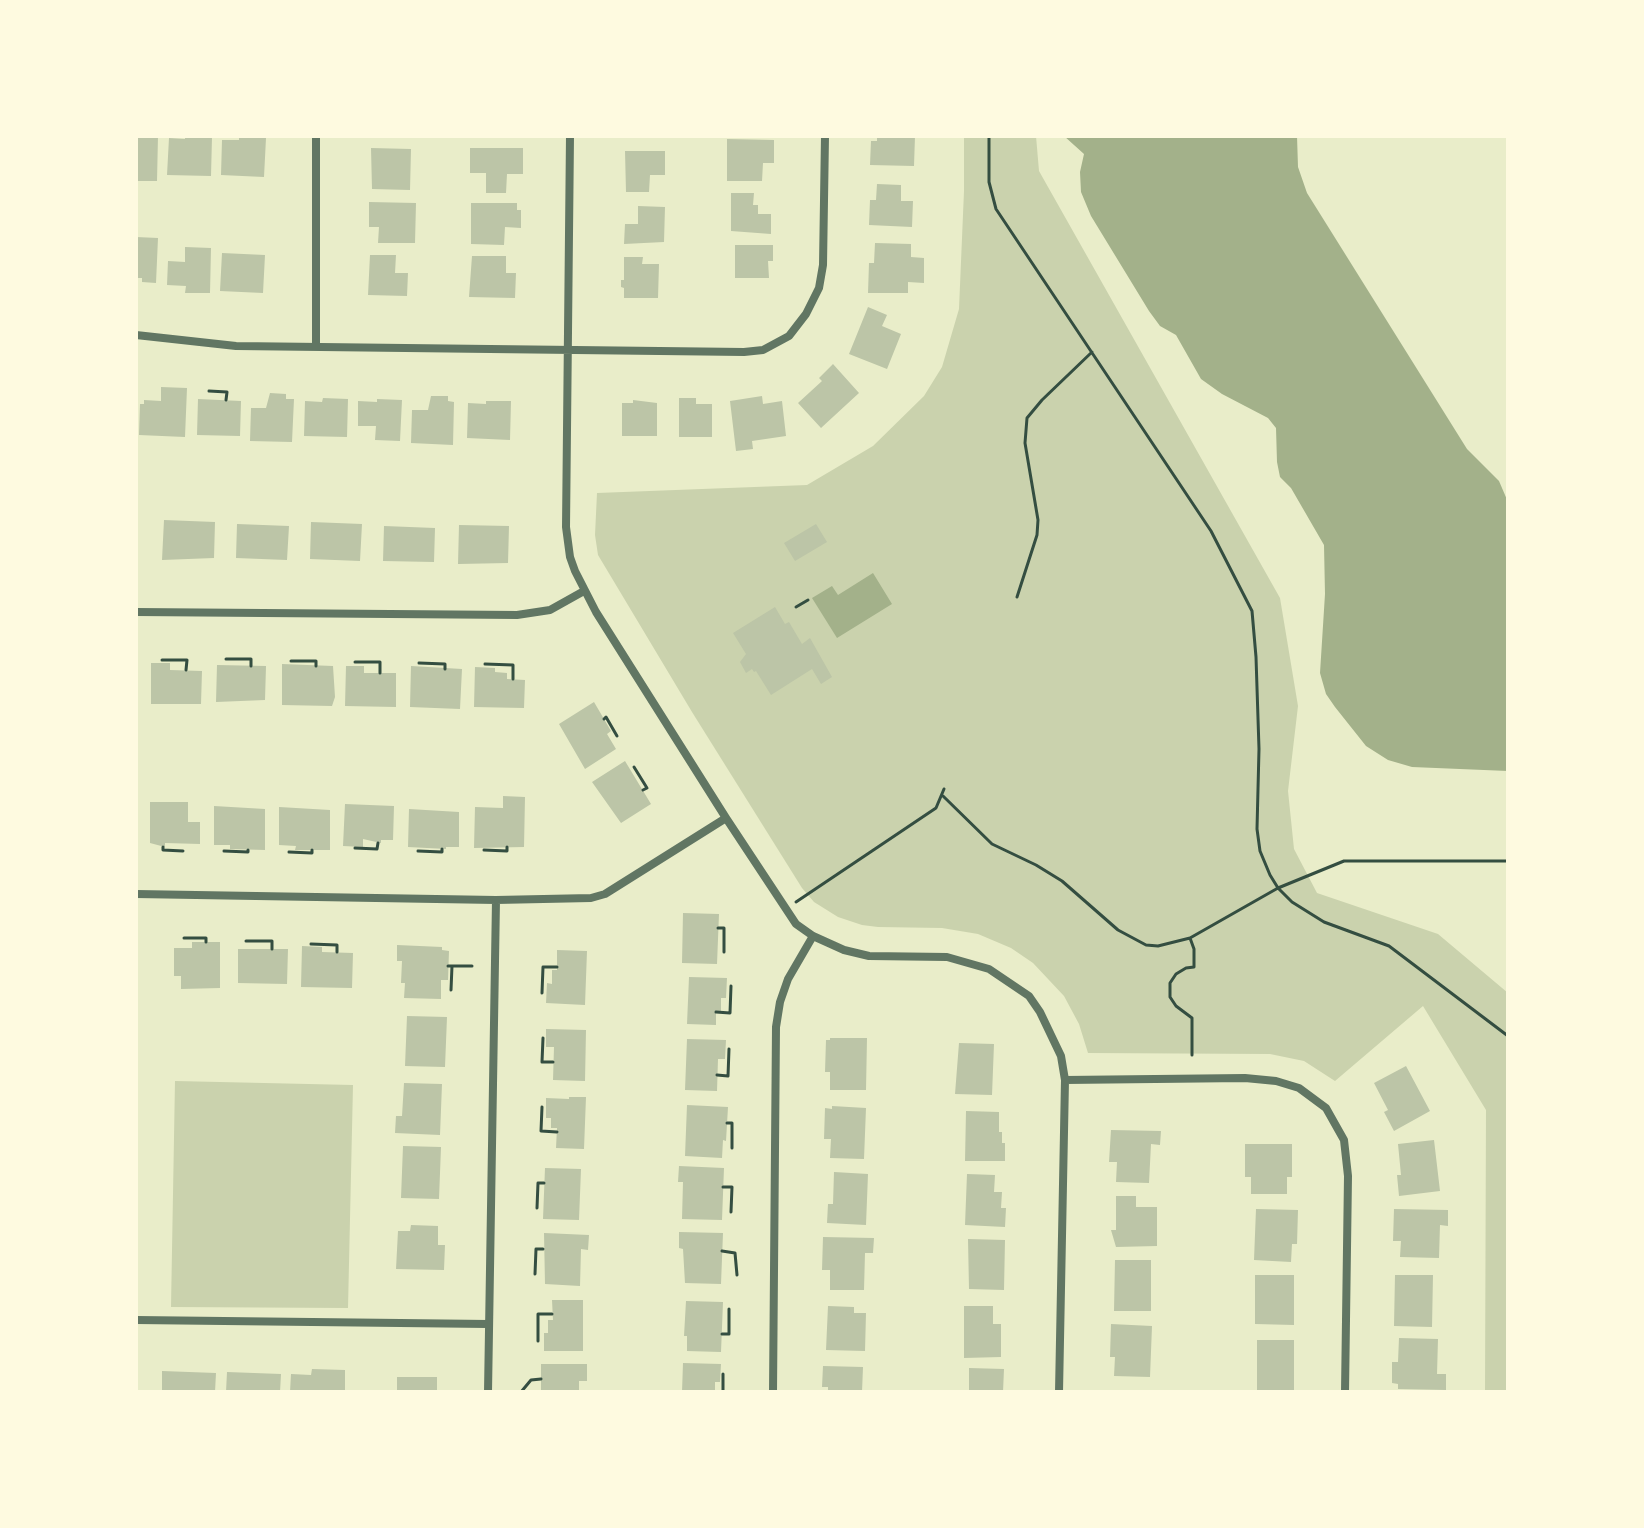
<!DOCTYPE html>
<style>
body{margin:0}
#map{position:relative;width:1644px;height:1528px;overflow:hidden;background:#e9edc9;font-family:Quicksand,sans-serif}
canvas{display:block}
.frame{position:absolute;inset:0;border:138px solid #fefae0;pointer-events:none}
</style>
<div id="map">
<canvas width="1644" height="1528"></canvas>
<div class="frame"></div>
</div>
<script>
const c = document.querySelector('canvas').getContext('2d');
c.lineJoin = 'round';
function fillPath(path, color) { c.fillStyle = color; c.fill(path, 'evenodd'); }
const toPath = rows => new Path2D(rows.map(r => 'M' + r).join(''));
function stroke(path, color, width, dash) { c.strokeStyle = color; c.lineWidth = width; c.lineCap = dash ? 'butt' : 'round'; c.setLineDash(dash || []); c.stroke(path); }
fillPath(toPath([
 [964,136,1036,136,1039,171,1280,598,1298,706,1288,791,1294,849,1317,893,1438,934,1508,993,1508,1392,1485,1392,1486,1110,1423,1006,1335,1081,1304,1061,1270,1054,1088,1053,1079,1024,1064,996,1033,963,1011,948,978,934,942,928,878,927,862,925,838,917,814,902,802,888,692,712,598,555,595,535,597,493,807,485,873,446,924,396,942,367,959,309,964,191],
 [175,1081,353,1085,348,1308,171,1307]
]), '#cad2ad');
fillPath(toPath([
 [1064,136,1297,136,1298,167,1307,193,1467,449,1499,481,1508,502,1508,771,1412,767,1388,760,1366,746,1335,707,1326,694,1320,673,1325,594,1324,545,1291,488,1280,477,1277,462,1276,428,1268,418,1222,394,1201,379,1176,335,1160,326,1149,311,1091,216,1081,192,1080,172,1084,154],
 [873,573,892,604,837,638,812,598,832,586,838,595]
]), '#a3b18a');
fillPath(toPath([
 [136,136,158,136,157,181,136,181],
 [185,136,212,137,211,176,167,175,169,138,185,139],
 [877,136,915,136,914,166,870,165,871,141,877,141],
 [239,137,266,138,264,177,221,175,222,140,239,140],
 [727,139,774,140,774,163,763,163,762,181,727,181],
 [371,148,411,149,410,190,372,189],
 [470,148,523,148,523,174,507,174,506,193,486,193,486,173,470,173],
 [625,151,665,151,665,175,650,175,649,192,626,192],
 [877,184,901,185,901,201,913,201,912,227,869,225,870,200,876,200],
 [731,193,754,193,753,205,758,205,758,214,771,214,771,234,731,231],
 [369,202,416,203,415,243,378,243,379,227,369,227],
 [471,203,517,203,517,210,521,210,521,228,505,227,504,245,471,244],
 [638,206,665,207,664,242,624,244,625,224,638,224],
 [136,237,158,238,156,283,142,282,142,278,136,278],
 [875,243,911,244,911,257,924,258,924,283,908,282,908,293,868,293,869,263,874,263],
 [735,245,773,245,773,261,768,261,769,278,735,278],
 [185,247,211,248,210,293,185,293,186,286,167,285,168,261,185,262],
 [222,253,265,255,263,293,220,291],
 [370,255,396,255,395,273,408,273,407,296,368,295],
 [472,256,506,256,506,273,516,273,515,298,469,297],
 [624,257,643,257,642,264,659,264,658,298,624,298,624,288,621,287,621,280,624,280],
 [868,307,887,315,882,326,901,334,887,369,849,354],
 [833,364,859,393,821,428,798,403,822,381,819,378],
 [161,387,187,388,185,437,139,435,140,404,144,404,144,400,161,401],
 [270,393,286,394,286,399,294,399,292,442,250,441,251,408,266,408],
 [431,396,448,396,448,401,454,402,453,445,411,443,412,410,428,410],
 [762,396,763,404,782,401,786,436,752,441,753,449,736,451,730,401],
 [323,398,348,399,347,437,304,436,305,401,322,402],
 [679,398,696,398,696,404,712,404,712,437,679,437],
 [198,399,241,401,240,436,197,435],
 [377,399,402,400,400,441,375,440,376,426,358,426,358,401,377,402],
 [633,400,657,403,657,436,622,436,622,403,633,403],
 [486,401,511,401,510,440,467,438,468,403,486,404],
 [164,520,215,522,214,558,162,560],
 [311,522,362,524,360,561,310,559],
 [237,524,289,526,287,560,236,558],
 [816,524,827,542,795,561,784,543],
 [459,525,509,526,508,563,458,564],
 [384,526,435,528,434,562,383,561],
 [775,607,785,624,789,622,802,644,810,638,832,677,821,684,812,669,771,695,756,671,754,672,752,669,746,673,740,662,746,654,733,633],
 [151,663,170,663,170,670,202,671,201,704,151,704],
 [282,664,333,666,335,697,332,706,282,705],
 [217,665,266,666,265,700,216,702],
 [346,666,364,666,364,673,396,673,396,707,345,706],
 [411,666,462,669,460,709,410,707],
 [475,667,495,668,495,672,507,673,507,679,525,680,524,708,474,707],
 [594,702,611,731,607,734,616,749,585,769,559,724],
 [625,761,651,804,621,823,592,782],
 [503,796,525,797,524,847,474,848,475,807,503,808],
 [150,802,188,802,188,822,200,822,200,844,165,843,165,847,150,843],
 [345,804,394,806,393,840,381,840,381,843,363,839,363,847,343,846],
 [214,806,265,809,265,850,230,849,230,845,214,845],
 [279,807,330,810,330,850,295,850,296,846,279,845],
 [409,809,459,812,459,847,446,847,446,849,408,847],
 [683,913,719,914,717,964,682,963],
 [192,942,220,942,220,988,181,989,181,976,174,976,174,948,192,948],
 [397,945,442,947,442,950,449,951,448,980,441,980,441,999,404,998,405,983,401,983,402,961,397,961],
 [302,946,322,947,322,952,353,953,352,988,301,987],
 [238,949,288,949,287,984,238,983],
 [557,950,587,951,585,1005,546,1003,547,983,552,984,552,970,557,970],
 [689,977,727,978,726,998,721,998,721,1011,716,1011,716,1025,687,1024],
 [407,1016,447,1017,445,1067,405,1066],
 [546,1029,586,1030,585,1081,553,1080,554,1047,546,1047],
 [830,1038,867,1038,866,1090,830,1090,830,1072,825,1072,826,1040,830,1040],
 [687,1039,726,1040,725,1059,718,1059,717,1091,685,1090],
 [959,1043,994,1044,992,1095,955,1094],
 [1406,1066,1430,1111,1394,1131,1384,1112,1388,1110,1374,1083],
 [404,1083,442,1084,440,1135,395,1133,396,1116,402,1116],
 [569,1097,586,1097,584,1149,556,1148,557,1128,551,1128,551,1118,546,1118,546,1098,569,1099],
 [687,1105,728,1107,726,1141,723,1140,722,1158,685,1156],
 [832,1106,866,1108,864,1159,830,1158,831,1139,824,1139,825,1108,832,1109],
 [966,1111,999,1112,999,1132,1002,1132,1002,1143,1005,1143,1005,1161,965,1161],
 [1111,1130,1161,1131,1160,1145,1151,1144,1149,1183,1116,1182,1117,1162,1109,1162],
 [1434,1140,1440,1191,1399,1196,1397,1175,1401,1175,1398,1144],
 [1245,1144,1292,1144,1292,1177,1287,1177,1287,1194,1251,1194,1251,1177,1245,1177],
 [403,1146,441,1147,439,1199,401,1198],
 [679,1166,724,1168,722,1220,682,1219,683,1182,678,1182],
 [545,1168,581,1169,579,1220,543,1219],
 [834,1172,868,1174,866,1225,827,1223,828,1204,833,1204],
 [967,1174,995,1175,994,1192,1002,1192,1001,1208,1006,1208,1005,1227,965,1225],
 [1116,1196,1136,1196,1136,1207,1157,1207,1157,1246,1116,1247,1111,1230,1116,1230],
 [1256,1209,1298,1210,1297,1244,1292,1244,1291,1262,1254,1260],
 [1394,1209,1448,1210,1448,1226,1440,1225,1439,1258,1400,1257,1401,1241,1393,1241],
 [411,1225,438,1226,438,1245,445,1245,444,1270,396,1269,398,1231,410,1231],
 [679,1232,723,1233,721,1284,685,1283,683,1249,679,1248],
 [544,1233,589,1235,588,1250,581,1249,580,1286,545,1284],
 [823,1237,874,1238,873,1253,865,1253,864,1290,830,1290,830,1270,822,1270],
 [968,1239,1005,1240,1004,1290,969,1289],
 [1115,1260,1151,1260,1151,1311,1114,1311],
 [1255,1275,1294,1275,1294,1325,1255,1324],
 [1395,1275,1433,1275,1432,1327,1394,1326],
 [552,1300,583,1300,583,1351,544,1351,544,1333,548,1333,548,1320,553,1320],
 [686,1301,723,1302,721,1352,687,1351,687,1336,684,1336],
 [828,1306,854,1307,854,1313,866,1313,865,1351,826,1350],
 [964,1306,993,1306,993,1324,1001,1324,1001,1357,964,1358],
 [1111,1324,1152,1326,1150,1377,1114,1376,1115,1357,1110,1357],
 [1399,1338,1438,1339,1437,1374,1446,1374,1446,1390,1398,1389,1398,1384,1392,1383,1392,1362,1398,1362],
 [1257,1340,1294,1340,1294,1390,1257,1390],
 [683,1363,721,1364,720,1382,715,1382,715,1392,682,1392],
 [541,1364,587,1364,587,1381,579,1381,579,1392,541,1392],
 [823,1366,863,1367,862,1392,828,1392,828,1387,822,1387],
 [969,1368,1004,1369,1003,1392,969,1392],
 [312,1369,345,1370,345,1392,290,1392,291,1374,311,1375],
 [162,1371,216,1373,215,1392,162,1392],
 [227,1372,281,1374,280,1392,226,1392],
 [397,1377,437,1377,437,1392,397,1392]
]), '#bcc5a7');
stroke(toPath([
 [989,136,989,182,996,209,1211,531,1252,611,1256,657,1259,749,1257,829,1260,851,1270,875,1278,888,1292,902,1324,922,1389,946,1508,1036],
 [209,391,227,392,226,400],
 [1017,597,1037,535,1038,520,1025,443,1027,418,1042,400,1092,352],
 [796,607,808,600],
 [226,659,251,659,251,666],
 [162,660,187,660,186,670],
 [291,661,316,661,316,666],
 [355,662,380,662,380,673],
 [419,663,445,664,445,669],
 [485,664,513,665,513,679],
 [604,719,606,717,617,736],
 [634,767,647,788,643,790],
 [943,796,992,844,1036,865,1062,881,1118,930,1146,945,1158,946,1190,938,1278,888,1344,861,1508,861],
 [163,847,163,850,183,851],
 [355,848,377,849,378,843],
 [484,850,507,851,507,847],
 [224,851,248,852,248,850],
 [418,851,442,852,442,849],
 [289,852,312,853,312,850],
 [796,902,936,808,944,789],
 [718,928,724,928,724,952],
 [184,938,206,938,206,942],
 [1190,938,1194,949,1194,967,1186,968,1176,974,1170,983,1170,997,1176,1006,1192,1018,1192,1055],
 [246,941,272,941,272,949],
 [311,944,337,945,337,952],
 [448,966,472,966],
 [451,990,452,966],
 [542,993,543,967,557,967],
 [716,1012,730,1013,731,986],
 [543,1038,542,1062,553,1062],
 [717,1075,728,1076,729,1049],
 [542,1107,541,1131,557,1132],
 [727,1123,732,1123,732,1148],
 [723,1187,732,1187,731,1212],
 [537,1208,538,1183,544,1183],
 [722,1251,735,1253,737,1275],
 [535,1274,536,1249,543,1249],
 [722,1334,729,1334,729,1309],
 [538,1341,538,1314,552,1314],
 [521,1392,531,1380,541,1379],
 [723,1392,723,1374]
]), '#344e41', 3);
stroke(toPath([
 [570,136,566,527,570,557,575,571,596,612,726,818,796,924,813,936,844,950,869,956,947,957,989,969,1029,996,1040,1012,1061,1056,1065,1080,1059,1392],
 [136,335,236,346,744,352,763,350,789,336,806,314,819,288,823,265,825,136],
 [316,346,316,136],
 [136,612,517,615,550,610,584,591],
 [136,894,496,900,591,898,605,894,726,818],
 [1065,1080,1245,1078,1276,1081,1299,1088,1326,1108,1344,1140,1348,1176,1345,1392],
 [136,1320,488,1324],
 [488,1392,496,900],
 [773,1392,776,1027,780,1002,788,979,813,936]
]), '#617663', 8);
</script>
